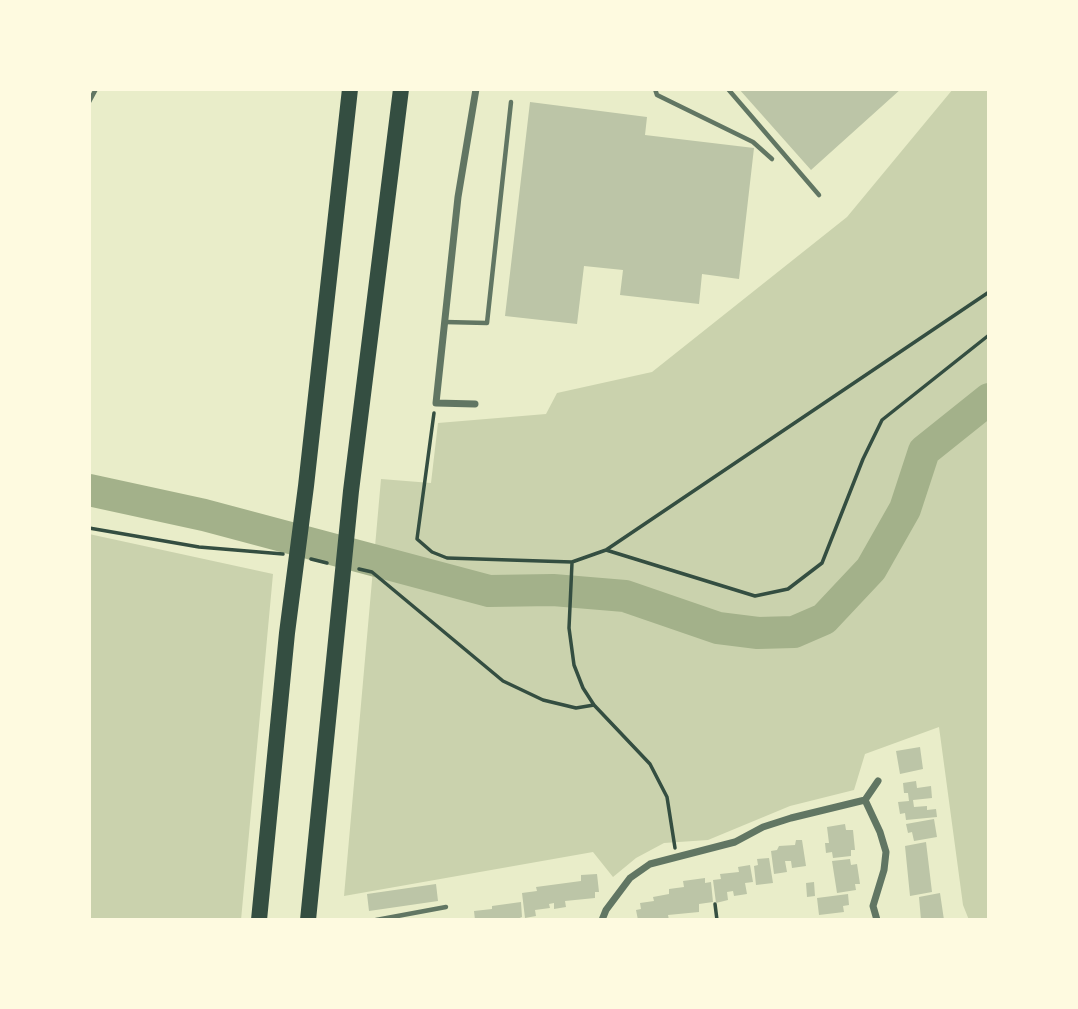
<!DOCTYPE html>
<style>
body{margin:0}
#map{position:relative;width:1078px;height:1009px;overflow:hidden;background:#e9edc9;font-family:Lato,sans-serif}
canvas{display:block}
.frame{position:absolute;inset:0;border:91px solid #fefae0;pointer-events:none}
</style>
<div id="map">
<canvas width="1078" height="1009"></canvas>
<div class="frame"></div>
</div>
<script>
const c = document.querySelector('canvas').getContext('2d');
c.lineJoin = 'round';
function fillPath(path, color) { c.fillStyle = color; c.fill(path, 'evenodd'); }
const toPath = rows => new Path2D(rows.map(r => 'M' + r).join(''));
function stroke(path, color, width, dash) { c.strokeStyle = color; c.lineWidth = width; c.lineCap = dash ? 'butt' : 'round'; c.setLineDash(dash || []); c.stroke(path); }
fillPath(toPath([
 [953,89,989,89,989,920,969,920,963,905,939,727,865,754,854,790,790,806,708,840,664,843,636,858,613,877,593,852,344,896,381,479,431,483,438,423,546,414,557,393,652,372,847,217],
 [89,534,273,574,241,920,89,920]
]), '#cad2ad');
stroke(toPath([
 [89,490,204,515,489,591,553,590,625,596,718,628,758,633,794,632,824,619,871,569,905,509,924,451,989,399]
]), '#a3b18a', 32);
fillPath(toPath([
 [739,89,901,89,811,170],
 [530,102,647,117,645,135,754,148,739,279,702,274,699,304,620,295,623,270,584,266,577,324,505,316],
 [920,747,923,769,900,774,896,751],
 [916,781,917,788,931,786,932,798,913,800,914,807,927,806,927,810,936,809,937,817,906,820,905,813,900,814,898,802,909,801,908,793,904,793,903,783],
 [934,819,937,837,914,841,912,832,908,833,906,824],
 [845,824,846,830,853,830,855,850,851,850,851,856,833,858,832,852,826,853,825,843,829,843,827,827],
 [796,840,802,840,806,866,792,868,791,861,785,861,787,872,774,874,771,851,777,850,779,846,795,845],
 [926,842,932,892,910,896,905,846],
 [769,858,773,883,756,885,754,866,758,865,757,859],
 [850,859,851,865,857,864,860,884,855,884,856,890,837,893,832,861],
 [750,865,753,882,745,883,747,894,734,896,733,891,727,892,728,900,716,903,713,880,721,879,720,874,739,872,738,867],
 [597,874,599,892,595,892,595,898,565,901,566,907,554,909,554,903,549,904,550,908,535,910,536,916,525,918,522,893,537,891,536,887,581,881,581,875],
 [705,878,705,883,711,882,713,902,699,904,699,912,668,915,669,920,638,920,636,910,641,909,640,903,654,901,653,897,669,894,669,889,684,887,683,881],
 [814,882,815,896,807,897,806,883],
 [436,884,438,901,369,911,367,894],
 [940,893,944,920,921,920,919,897],
 [848,894,849,905,843,906,844,912,819,915,817,898],
 [521,902,522,917,515,920,475,920,474,911,492,909,492,906]
]), '#bcc5a7');
stroke(toPath([
 [434,413,417,539,432,552,447,558,572,562,606,550,989,292],
 [89,528,199,547,283,554],
 [606,550,755,596,788,589,822,563,863,459,882,420,989,335],
 [311,559,327,563],
 [572,563,569,628,574,665,583,688,594,705,650,764,667,797,675,848],
 [359,569,372,572,503,681,543,700,576,708,594,705],
 [715,904,717,920]
]), '#344e41', 3.5);
stroke(toPath([
 [655,89,657,95,753,142,772,159],
 [728,89,819,195],
 [89,102,96,89],
 [445,322,487,323,511,102],
 [376,920,446,907]
]), '#617663', 4.5);
stroke(toPath([
 [475,404,436,403,458,197,476,89],
 [865,800,880,832,886,852,884,870,873,906,877,920],
 [865,800,878,781],
 [602,920,606,910,630,878,650,864,735,842,763,827,791,818,865,800]
]), '#617663', 7);
stroke(toPath([
 [259,920,287,633,306,486,350,89],
 [308,920,351,491,401,89]
]), '#344e41', 16);
</script>
